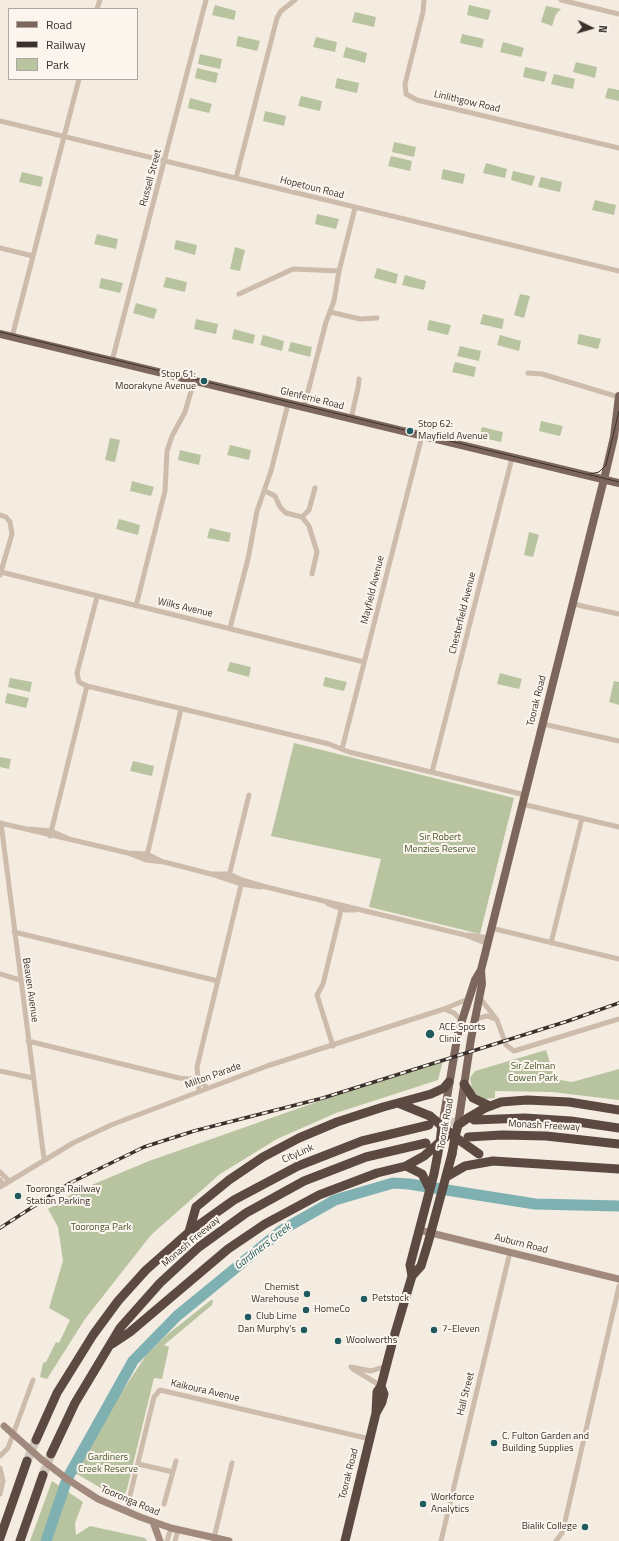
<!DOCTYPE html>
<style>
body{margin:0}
#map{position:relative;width:619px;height:1541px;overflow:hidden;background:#f4ebe1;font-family:"Titillium Web",sans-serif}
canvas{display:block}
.legend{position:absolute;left:8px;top:8px;width:130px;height:72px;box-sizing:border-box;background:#fbf5ee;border:1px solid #aea6a0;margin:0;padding:5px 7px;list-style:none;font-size:12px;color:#3b302b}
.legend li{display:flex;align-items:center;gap:8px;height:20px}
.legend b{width:20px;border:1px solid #aea6a0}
.north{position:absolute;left:571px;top:8px;width:40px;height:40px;-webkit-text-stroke:3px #fbf5ee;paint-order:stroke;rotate:95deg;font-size:11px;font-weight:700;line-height:16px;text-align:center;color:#3b302b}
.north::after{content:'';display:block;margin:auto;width:14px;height:18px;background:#3b302b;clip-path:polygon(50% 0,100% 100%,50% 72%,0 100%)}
</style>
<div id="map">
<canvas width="619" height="1541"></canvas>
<ul class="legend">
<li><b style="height:5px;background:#7d675c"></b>Road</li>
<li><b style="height:5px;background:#3b302b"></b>Railway</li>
<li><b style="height:11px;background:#b8c4a0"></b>Park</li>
</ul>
<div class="north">N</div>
</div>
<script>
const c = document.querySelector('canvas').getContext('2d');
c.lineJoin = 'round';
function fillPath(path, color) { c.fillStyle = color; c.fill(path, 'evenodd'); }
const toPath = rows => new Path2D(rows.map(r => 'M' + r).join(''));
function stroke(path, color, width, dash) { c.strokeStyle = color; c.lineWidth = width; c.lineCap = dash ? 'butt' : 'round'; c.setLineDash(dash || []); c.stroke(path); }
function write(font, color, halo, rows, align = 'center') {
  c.font = font + ' "Titillium Web",sans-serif'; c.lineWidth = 4; c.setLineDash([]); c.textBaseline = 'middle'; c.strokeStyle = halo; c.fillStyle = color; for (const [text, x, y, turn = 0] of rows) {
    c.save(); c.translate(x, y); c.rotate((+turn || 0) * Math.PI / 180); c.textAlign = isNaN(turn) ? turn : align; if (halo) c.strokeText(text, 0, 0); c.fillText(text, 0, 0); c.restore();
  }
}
fillPath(toPath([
 [215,5,236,11,234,20,212,15],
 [469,5,491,10,488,20,467,15],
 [546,6,561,9,556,14,552,26,541,22],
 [355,12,376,17,374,27,352,22],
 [462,34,484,39,482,48,460,43],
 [238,36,260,41,257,51,236,46],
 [316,37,337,42,335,52,313,47],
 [503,42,524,48,521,57,500,52],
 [346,47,367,53,365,63,343,57],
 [200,54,222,59,220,69,198,64],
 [576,62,597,67,595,78,573,72],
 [525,67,547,72,544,82,523,77],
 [197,68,218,73,216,83,195,78],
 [554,74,575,79,573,89,551,84],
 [337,78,359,83,357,93,335,88],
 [608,88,619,90,619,101,605,98],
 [301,96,322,101,320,111,298,106],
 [190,98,212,104,209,113,188,108],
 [265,111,286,116,284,126,263,121],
 [394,142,416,147,414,157,392,152],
 [391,156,412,161,410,171,388,166],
 [486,163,507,169,505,178,483,173],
 [443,169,465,174,463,184,441,179],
 [513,171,535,176,532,186,511,180],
 [22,172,43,177,41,187,19,182],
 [541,177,562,182,560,192,538,187],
 [595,200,616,205,614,215,592,210],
 [317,214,339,219,336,229,315,224],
 [97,234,118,239,116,249,94,244],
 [176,240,197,245,195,255,174,249],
 [235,247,245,250,240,271,230,269],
 [377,268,398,274,396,284,374,278],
 [405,275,426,281,424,290,402,285],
 [166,277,187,282,185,292,163,287],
 [101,278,123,283,120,293,99,288],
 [520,294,530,296,524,318,514,315],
 [136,303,157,309,154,319,133,313],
 [483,314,504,319,502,329,480,324],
 [196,319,218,324,216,334,194,329],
 [429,320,451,325,448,335,427,330],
 [234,329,255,335,253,344,232,339],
 [579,334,601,339,598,349,577,344],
 [263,335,284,341,282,351,260,345],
 [500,335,521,341,519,351,497,345],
 [291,342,312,347,310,357,288,351],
 [460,346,481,351,479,361,457,356],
 [455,362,476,367,474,377,452,372],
 [541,421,563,426,560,436,539,431],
 [482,427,503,432,501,442,479,437],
 [110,438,120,440,115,462,105,460],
 [230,445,251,450,249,460,227,455],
 [180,450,201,455,199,465,178,460],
 [132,481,154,487,151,496,130,491],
 [119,519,140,525,138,535,116,529],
 [210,528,231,533,229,542,207,538],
 [529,532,539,535,533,557,524,555],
 [230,662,251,667,249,677,227,671],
 [500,673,522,679,519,689,497,684],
 [325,677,347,682,344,691,323,686],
 [10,678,32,682,30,692,8,687],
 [614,681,619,682,619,705,609,702],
 [7,693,29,698,26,708,5,703],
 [294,743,514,798,480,934,369,907,381,859,271,836],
 [0,757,11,759,9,769,0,767],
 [133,761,154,766,152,776,130,771],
 [546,1050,555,1079,572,1082,619,1069,619,1100,552,1092,495,1091,495,1098,484,1099,476,1094,472,1089,470,1078,475,1071],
 [443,1061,438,1080,336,1113,277,1139,220,1174,151,1235,85,1319,47,1379,40,1377,43,1363,46,1362,56,1342,59,1343,70,1320,49,1308,63,1261,58,1227,48,1209,75,1192,149,1161,328,1098],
 [211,1300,213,1300,212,1305,164,1345,169,1347,162,1379,154,1378,127,1489,124,1496,121,1499,113,1495,75,1473,117,1399,147,1354,168,1334],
 [52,1481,83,1502,75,1523,76,1535,90,1526,145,1538,147,1541,30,1541]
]), '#b8c4a0');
stroke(toPath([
 [46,1541,67,1479,133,1361,177,1316,282,1230,335,1200,393,1183,409,1184,535,1204,619,1206]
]), '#7fb0b2', 11);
stroke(toPath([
 [436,1124,465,1121],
 [27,1461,36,1440],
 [43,1475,51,1454]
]), '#cfc6bd', 9, [9, 4.5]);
stroke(toPath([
 [424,0,423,12,405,84,406,94,417,100,619,148],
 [561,0,619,14],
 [97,9,100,0],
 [0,121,619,271],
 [236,178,277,18,281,11,295,0],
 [0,248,33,256],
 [239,294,293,269,339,271],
 [330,312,360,319,377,318],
 [12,337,79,79],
 [112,361,206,0],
 [528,373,542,374,619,397],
 [304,407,326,322,334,301,339,271,355,208],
 [351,419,358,388,359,379],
 [265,491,275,496,280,507,286,513,302,517,309,526,317,552,312,574],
 [0,515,6,517,10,522,12,534,0,575],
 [302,517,309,510,315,488],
 [1,572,364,662],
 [573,604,619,614],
 [136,606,165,491,167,451,172,436,185,412,194,381],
 [230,628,248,559,257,511,271,471,288,404],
 [87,686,329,744,349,752,525,795],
 [543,724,619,741],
 [342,749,422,436],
 [432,772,512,458],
 [522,804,619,827],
 [0,823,128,853,146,860,164,862,211,874,241,884,261,887],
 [1,823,44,1159],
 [29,829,51,831,67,838],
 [50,836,87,686,79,682,77,673,97,597],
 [128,853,147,854,163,862],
 [146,860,181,709],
 [211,874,229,874,242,880,266,887,465,935,488,944],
 [229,876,249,795],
 [328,904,345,910,355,910],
 [491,928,619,959],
 [14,932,218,981],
 [468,935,489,938],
 [551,943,582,818],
 [0,974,20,980],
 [480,998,497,1020,506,1045,514,1051,619,1019],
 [444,1009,454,1013,462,1021],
 [475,1019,487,1016,495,1019],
 [28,1041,179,1078,189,1079,198,1078],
 [333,1046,317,995,323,984,342,906],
 [0,1071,33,1078],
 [198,1078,206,1087],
 [199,1090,197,1067,242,881],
 [0,1172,9,1181],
 [0,1180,3,1185],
 [0,1187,73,1143,111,1125,267,1066,444,1009,468,999],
 [351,1367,371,1371,386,1366],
 [353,1369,381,1386],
 [0,1456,8,1448,33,1380],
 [138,1464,173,1472],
 [0,1468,3,1481,0,1494],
 [164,1504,176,1461],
 [126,1512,154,1397,160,1390,370,1439],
 [214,1538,232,1463],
 [167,1541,171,1528],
 [175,1541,178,1530],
 [441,1541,510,1252],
 [556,1541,562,1533,566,1517,619,1286]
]), '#cdbbac', 5);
stroke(toPath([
 [419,1230,619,1279],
 [67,1479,98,1499,140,1517,171,1528,229,1541],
 [153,1522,160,1541]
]), '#a18a7d', 7);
stroke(toPath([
 [0,334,619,483],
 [460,1112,471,1039,482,984,481,970,606,471,614,437,619,396],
 [444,1115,458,1033,475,980,481,970]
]), '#7d675c', 8);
stroke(toPath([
 [464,1084,473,1098,490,1106],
 [398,1103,430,1116],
 [468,1118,485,1108,501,1102,527,1100,569,1102,619,1110],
 [474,1120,525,1118,571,1121,619,1128],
 [442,1126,455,1137,458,1125],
 [468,1137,502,1135,546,1136,619,1144],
 [406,1166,422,1174,430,1190],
 [446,1177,465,1166,493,1161,619,1169],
 [189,1232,196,1207,229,1180,263,1157,299,1138,337,1122,383,1107,431,1094,444,1088,449,1082],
 [412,1276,410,1265,434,1174,440,1142],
 [112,1344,130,1332,228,1249,265,1224,319,1195,377,1173,406,1166,424,1156,440,1142],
 [376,1413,377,1392,381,1386,393,1340,412,1276,421,1266,428,1243,452,1154],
 [36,1440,57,1393,93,1335,118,1301,146,1270,189,1232,234,1200,298,1166,362,1141,429,1125],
 [51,1454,75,1403,120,1328,160,1283,199,1247,246,1213,304,1181,366,1157,426,1143],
 [0,1538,27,1461],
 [20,1541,43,1475],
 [345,1541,376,1413,382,1402,384,1394,381,1386]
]), '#5c4a42', 9);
stroke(toPath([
 [0,332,619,482],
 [590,474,599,472,606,465,619,411]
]), '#3b302b', 1);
const rail = toPath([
 [0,1228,70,1183,144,1147,194,1131,323,1098,568,1021,619,1003]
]);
stroke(rail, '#3b302b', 3.5);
stroke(rail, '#fbf5ee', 2, [6]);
stroke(toPath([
 [4,1426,41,1459,67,1479]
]), '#a18a7d', 7);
stroke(toPath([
 [458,1125,460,1112],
 [442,1126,444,1115]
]), '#7d675c', 8);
stroke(toPath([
 [430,1116,442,1126,440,1142],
 [458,1125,468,1118],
 [440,1142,450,1133],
 [452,1154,455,1137,479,1154]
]), '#5c4a42', 9);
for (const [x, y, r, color] of [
 [204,381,4,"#1f5a5e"],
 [410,431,4,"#1f5a5e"],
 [430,1034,5,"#1f5a5e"],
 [18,1196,4,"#1f5a5e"],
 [307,1294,4,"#1f5a5e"],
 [364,1299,4,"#1f5a5e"],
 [306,1310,4,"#1f5a5e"],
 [248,1317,4,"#1f5a5e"],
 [304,1330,4,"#1f5a5e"],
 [434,1330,4,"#1f5a5e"],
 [338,1341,4,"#1f5a5e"],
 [494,1443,4,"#1f5a5e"],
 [423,1504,4,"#1f5a5e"],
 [585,1527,4,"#1f5a5e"]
]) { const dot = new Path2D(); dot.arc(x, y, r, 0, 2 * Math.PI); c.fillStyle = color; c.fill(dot); stroke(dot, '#fbf5ee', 1.5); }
write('10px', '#3b302b', '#fbf5ee', [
 ["Linlithgow Road",467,102,13],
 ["Russell Street",151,178,-75],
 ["Hopetoun Road",312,188,14],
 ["Glenferrie Road",312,399,14],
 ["Mayfield Avenue",373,590,-76],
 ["Wilks Avenue",185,608,13],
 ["Chesterfield Avenue",463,613,-76],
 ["Toorak Road",537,701,-76],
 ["Beaven Avenue",30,990,82],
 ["Milton Parade",213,1076,-20],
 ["Toorak Road",446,1124,-80],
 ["Monash Freeway",544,1126,3],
 ["CityLink",298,1154,-24],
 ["Monash Freeway",191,1242,-40],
 ["Auburn Road",521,1244,14],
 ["Kaikoura Avenue",205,1391,13],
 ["Hall Street",466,1394,-76],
 ["Toorak Road",349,1474,-76],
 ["Tooronga Road",130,1501,23]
]);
write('10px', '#3b302b', '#fbf5ee', [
 ["Stop 61:",196,375,"right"],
 ["Moorakyne Avenue",196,387,"right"],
 ["Stop 62:",418,425],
 ["Mayfield Avenue",418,437],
 ["ACE Sports",439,1028],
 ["Clinic",439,1040],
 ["Tooronga Railway",26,1190],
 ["Station Parking",26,1202],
 ["Chemist",299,1288,"right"],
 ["Warehouse",299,1300,"right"],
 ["Petstock",372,1299],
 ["HomeCo",314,1310],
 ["Club Lime",256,1317],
 ["Dan Murphy's",296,1330,"right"],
 ["7-Eleven",442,1330],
 ["Woolworths",346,1341],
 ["C. Fulton Garden and",502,1437],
 ["Building Supplies",502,1449],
 ["Workforce",431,1498],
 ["Analytics",431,1510],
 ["Bialik College",577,1527,"right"]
], 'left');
write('10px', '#4a5a2e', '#fbf5ee', [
 ["Sir Robert",440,838],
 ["Menzies Reserve",440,850],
 ["Sir Zelman",533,1067],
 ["Cowen Park",533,1079],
 ["Tooronga Park",101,1228],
 ["Gardiners",108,1458],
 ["Creek Reserve",108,1470]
]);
write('italic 11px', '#1f5a5e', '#fbf5ee', [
 ["Gardiners Creek",263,1247,-38]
]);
</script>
